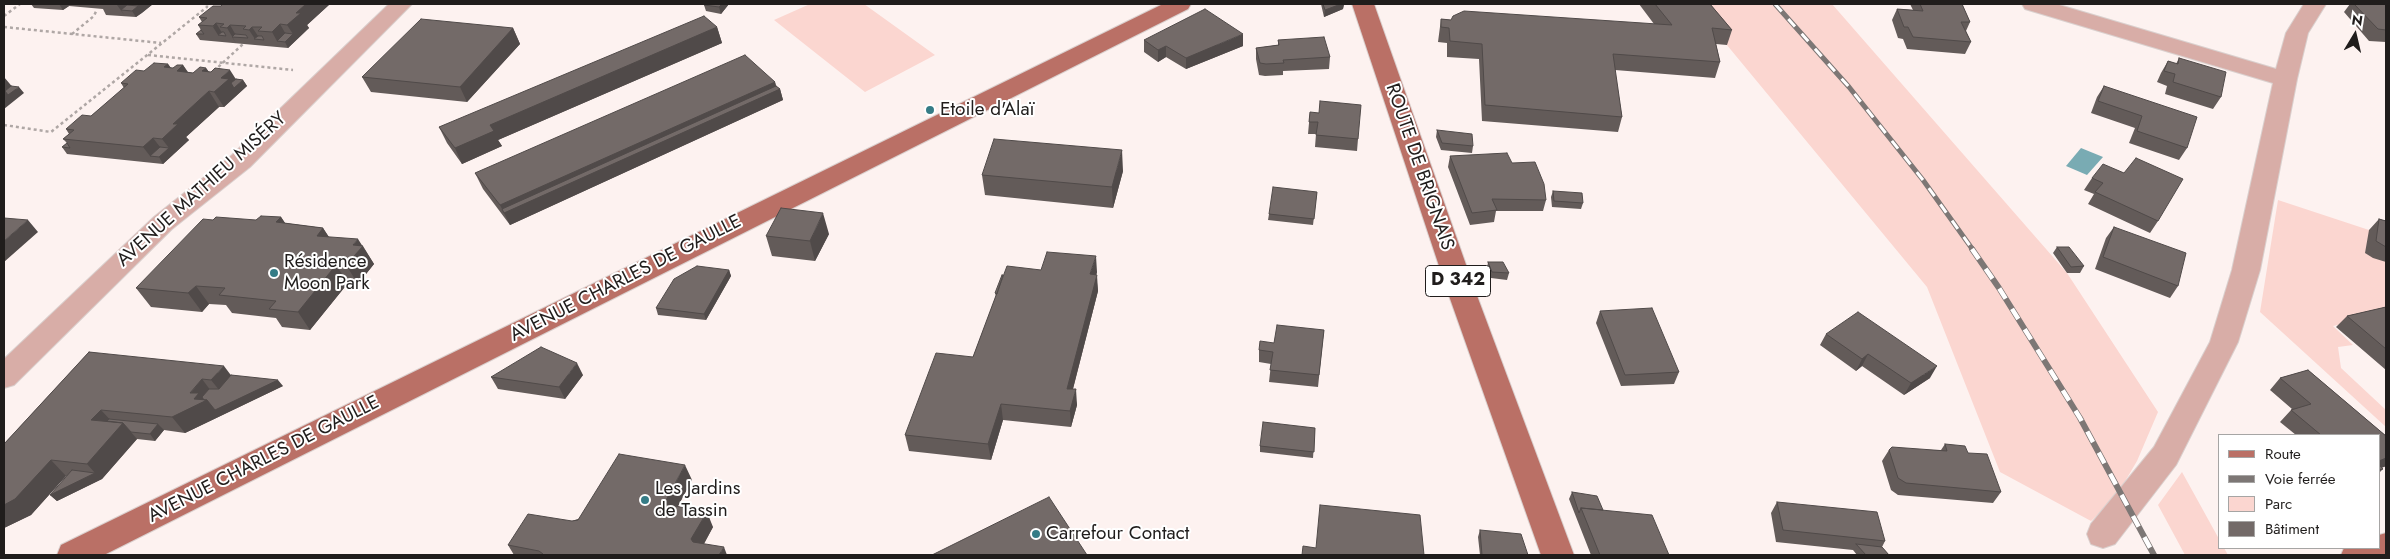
<!DOCTYPE html>
<meta charset="utf-8">
<style>
body{margin:0}
#map{position:relative;width:2390px;height:559px;overflow:hidden;background:#fdf2f0;font-family:Jost,sans-serif}
canvas{display:block}
.frame{position:absolute;inset:0;border:5px solid #201d1c;pointer-events:none}
.legend{position:absolute;left:2218px;top:434px;width:162px;height:115px;box-sizing:border-box;background:#fff;border:1px solid #a6a5a4;margin:0;padding:6px 9px;list-style:none;font-size:15px;color:#201d1c}
.legend li{display:flex;align-items:center;gap:10px;height:25px}
.legend b{width:25px;border:1px solid #a6a5a4}
.north{position:absolute;left:2330px;top:10px;width:50px;height:50px;-webkit-text-stroke:4px #fff;paint-order:stroke;rotate:9deg;font-size:14px;font-weight:700;line-height:20px;text-align:center;color:#201d1c}
.north::after{content:'';display:block;margin:auto;width:18px;height:22px;background:#201d1c;clip-path:polygon(50% 0,100% 100%,50% 72%,0 100%)}
</style>
<div id="map">
<canvas width="2390" height="559"></canvas>
<div class="frame"></div>
<ul class="legend">
<li><b style="height:6px;background:#ba7066"></b>Route</li>
<li><b style="height:6px;background:#7d7775"></b>Voie ferrée</li>
<li><b style="height:14px;background:#fbd6d0"></b>Parc</li>
<li><b style="height:14px;background:#736a68"></b>Bâtiment</li>
</ul>
<div class="north">N</div>
</div>
<script>
const c = document.querySelector('canvas').getContext('2d');
c.lineJoin = 'round';
function fillPath(path, color) { c.fillStyle = color; c.fill(path, 'evenodd'); }
const toPath = rows => new Path2D(rows.map(r => 'M' + r).join(''));
function stroke(path, color, width, dash) { c.strokeStyle = color; c.lineWidth = width; c.lineCap = dash ? 'butt' : 'round'; c.setLineDash(dash || []); c.stroke(path); }
function write(font, color, halo, rows, align = 'center') {
  c.font = font + ' Jost,sans-serif'; c.lineWidth = 4; c.setLineDash([]); c.textBaseline = 'middle'; c.strokeStyle = halo; c.fillStyle = color; for (const [text, x, y, turn = 0] of rows) {
    c.save(); c.translate(x, y); c.rotate((+turn || 0) * Math.PI / 180); c.textAlign = isNaN(turn) ? turn : align; if (halo) c.strokeText(text, 0, 0); c.fillText(text, 0, 0); c.restore();
  }
}
fillPath(toPath([
 [810,4,864,4,935,55,865,92,774,20],
 [1693,4,1832,4,2067,273,2158,412,2137,461,2114,500,2091,521,2000,472,1927,287],
 [2278,200,2369,230,2386,262,2386,319,2377,316,2333,326,2353,345,2338,347,2341,368,2386,410,2386,427,2260,312],
 [2182,472,2219,539,2219,548,2224,548,2228,555,2185,555,2158,505]
]), '#fbd6d0');
fillPath(toPath([
 [2081,148,2103,157,2087,175,2066,166]
]), '#79abb3');
const minor = toPath([
 [389,4,412,4,250,167,172,229,14,385,4,388,4,359,154,217,232,155,389,4],
 [2022,4,2056,4,2276,69,2286,33,2304,4,2326,4,2308,33,2297,79,2260,270,2238,342,2176,465,2115,544,2103,548,2091,544,2087,534,2091,524,2154,447,2210,342,2232,270,2273,83,2025,9,2022,4]
]);
const major = toPath([
 [1163,4,1191,4,1188,9,104,555,57,555,61,545,1163,4],
 [1352,4,1374,4,1476,293,1574,555,1541,555,1448,293,1352,4],
 [2386,533,2386,555,2341,555,2344,548,2379,548,2379,535,2386,533]
]);
stroke(minor, '#dad0ce', 2);
stroke(major, '#dad0ce', 2);
stroke(toPath([
 [4,16,20,4],
 [4,27,161,43],
 [72,34,94,16,97,9],
 [148,55,293,70],
 [214,71,243,44],
 [4,125,51,132,207,7,207,4]
]), '#afa7a5', 2.5, [3, 3]);
fillPath(minor, '#d8ada7');
fillPath(major, '#ba7066');
const railFar1 = toPath([
 [1775,4,1849,87,1923,180,1973,250]
]);
const rail = toPath([
 [1972,249,1999,288,2080,418,2154,555]
]);
stroke(railFar1, '#7d7775', 5);
stroke(rail, '#7d7775', 6);
stroke(railFar1, '#fff', 3, [10]);
stroke(rail, '#fff', 4.5, [12]);
fillPath(toPath([
 [31,4,153,4,136,17,106,15,103,9,69,6,63,10,34,8],
 [223,4,330,4,307,25,309,28,288,48,200,40,196,34,201,30,198,25,202,22,199,17,221,6],
 [729,4,721,14,706,11,704,5],
 [1321,4,1344,4,1343,9,1324,17],
 [1639,4,1710,4,1732,30,1727,45,1716,44,1720,62,1715,78,1615,70,1622,117,1618,132,1482,121,1479,59,1447,57,1447,43,1438,42,1441,19,1451,20,1654,24],
 [1910,4,1962,4,1970,22,1966,31,1971,42,1965,54,1907,49,1903,39,1898,38,1892,20,1897,9,1913,10],
 [2350,4,2386,4,2386,42,2369,41,2344,12],
 [717,27,722,43,498,140,502,146,462,164,447,143,439,127],
 [513,28,520,44,467,102,371,92,362,77],
 [1144,40,1243,46,1186,69,1166,57,1158,62,1144,52],
 [1278,40,1330,57,1329,69,1283,71,1283,75,1265,76,1259,75,1256,59,1256,48,1278,45],
 [2179,58,2221,97,2213,109,2165,94,2167,86,2157,82,2161,73,2168,61,2176,64],
 [168,64,171,68,173,68,183,65,188,72,193,73,206,68,209,72,236,79,243,80,247,86,224,107,219,107,186,137,189,140,163,164,67,154,62,147,67,143,63,139,69,134,66,129,91,116,124,88,121,83,144,71],
 [775,82,776,86,780,89,783,100,510,225,483,189,475,173],
 [2104,86,2187,148,2179,160,2129,143,2135,128,2091,113,2097,97],
 [1310,112,1358,139,1357,151,1315,147,1316,134,1308,134],
 [1437,130,1473,146,1472,153,1441,150,1436,137],
 [1450,156,1512,163,1546,200,1543,211,1496,211,1494,222,1470,225,1448,167],
 [1123,171,1113,208,985,195,982,175],
 [2124,173,2158,221,2150,233,2088,204,2094,194,2084,190,2092,178],
 [1553,191,1583,203,1581,209,1552,207,1551,197],
 [1317,192,1313,225,1268,220,1269,214],
 [281,217,285,223,323,228,329,237,363,246,374,264,358,284,348,283,310,330,282,327,276,318,232,313,226,305,209,304,202,312,151,307,136,288,213,220,256,220],
 [2379,219,2386,221,2386,262,2373,258,2365,253,2369,230],
 [2114,227,2178,286,2170,298,2095,269,2106,238],
 [829,234,815,261,772,256,766,236],
 [2057,247,2084,266,2080,273,2067,273,2053,253],
 [1488,262,1509,273,1507,280,1491,278,1487,269],
 [729,270,731,276,706,320,658,315,656,308],
 [1041,270,1097,272,1096,275,1098,291,1073,389,1077,405,1071,427,1003,420,991,460,909,451,905,435,973,357,996,296,995,293],
 [2386,307,2386,370,2336,327,2347,316],
 [1600,311,1679,372,1674,384,1621,386,1596,323],
 [1324,330,1318,387,1269,382,1271,364,1259,362,1259,350,1274,343],
 [1826,334,1930,378,1904,395,1862,366,1856,371,1820,345],
 [89,352,231,375,283,386,185,433,164,430,155,441,137,439,102,479,57,501,50,495,67,476,66,476,31,515,4,528,4,444],
 [2308,370,2386,436,2386,466,2381,468,2383,469,2379,473,2379,435,2296,435,2280,422,2291,410,2292,409,2270,390,2280,378],
 [583,375,565,399,498,389,491,377],
 [1315,428,1313,458,1260,452,1260,446],
 [1945,444,1968,453,2001,492,1993,503,1898,495,1891,490,1882,461,1889,450,1941,450],
 [692,480,678,506,713,527,704,544,727,555,514,555,508,545,572,521],
 [1572,492,1603,510,1669,555,1591,555,1569,499],
 [1777,502,1885,541,1882,547,1889,555,1857,555,1853,550,1776,542,1771,513],
 [1480,530,1528,555,1480,555,1478,537]
]), '#635b59');
fillPath(toPath([
 [59,4,68,4,69,6,63,10],
 [118,4,126,4,130,11,121,10,125,16,117,5],
 [137,4,153,4,142,13],
 [306,4,330,4,307,25,309,28,288,48,285,42,277,41,272,32,280,24,288,38,293,34,287,25,296,13],
 [722,4,729,4,721,14,719,7],
 [1341,4,1344,4,1343,9,1324,17,1325,10],
 [138,6,142,13,136,17,132,11],
 [216,23,224,36,218,35,213,27],
 [230,25,237,37,232,37,236,43,227,28],
 [252,27,260,39,255,39,249,30],
 [717,27,722,43,498,140,502,146,462,164,455,148,490,125],
 [513,28,520,44,467,102,460,87],
 [1243,34,1243,46,1186,69,1186,58],
 [1166,46,1166,57,1158,62,1158,50],
 [168,64,177,77,164,67],
 [183,65,193,81,177,71],
 [206,68,215,81,202,71],
 [230,70,239,84,243,80,247,86,224,107,214,92,217,81],
 [4,77,15,90,19,87,24,93,4,109],
 [775,82,777,90,780,89,783,100,510,225,500,205],
 [209,91,219,107,186,137,189,140,163,164,159,157,150,156,143,147,153,138,164,152,169,148,162,139,173,124],
 [1122,150,1123,171,1113,208,1112,187],
 [823,213,829,234,815,261,810,241],
 [281,217,293,235,276,222],
 [28,220,38,232,4,262,4,241],
 [323,228,335,247,317,236],
 [358,239,374,264,358,284,346,265,353,245],
 [1096,256,1097,272,1092,290,1090,274],
 [336,265,348,283,310,330,298,312],
 [729,270,731,276,706,320,704,314],
 [1097,275,1098,291,1069,404,1067,389],
 [196,286,209,304,202,312,188,293],
 [1868,354,1862,366,1856,371,1862,359],
 [577,363,583,375,565,399,559,387],
 [224,366,236,382,224,396,211,380],
 [1937,366,1930,378,1904,395,1911,383],
 [202,379,214,395,278,380,283,386,185,433,172,417],
 [1076,389,1077,405,1071,427,1070,411],
 [1001,404,1003,420,991,460,988,444],
 [101,410,115,425,91,420],
 [123,423,137,439,102,479,57,501,50,495,95,473,87,464],
 [158,424,164,430,155,441,150,434],
 [2386,458,2386,466,2379,469,2379,461],
 [51,460,66,476,31,515,4,528,4,505],
 [685,465,692,480,671,519,664,504],
 [707,512,713,527,698,554,691,539],
 [724,547,727,555,719,555]
]), '#504a49');
const building = toPath([
 [223,4,306,4,296,13,301,13,287,25,280,24,272,32,258,31,262,27,252,27,249,30,243,29,246,26,230,25,227,28,220,27,224,24,216,23,213,26,198,25,207,18,199,17,213,6,221,6,223,4],
 [705,4,722,4,719,7,704,5,705,4],
 [1323,4,1341,4,1325,10,1323,4],
 [1655,4,1710,4,1732,30,1712,28,1720,62,1613,54,1622,117,1485,105,1482,44,1450,41,1449,28,1441,27,1441,19,1451,20,1453,16,1464,11,1672,25,1655,4],
 [1920,4,1962,4,1970,22,1961,22,1971,42,1913,37,1908,27,1904,27,1897,9,1923,11,1920,4],
 [2354,4,2386,4,2386,30,2378,29,2354,4],
 [127,5,138,6,132,11,121,10,127,5],
 [1205,9,1243,34,1186,58,1166,46,1158,50,1144,40,1205,9],
 [704,16,717,27,490,125,494,131,455,148,439,127,704,16],
 [421,19,513,28,460,87,362,77,421,19],
 [201,30,204,34,196,34,201,30],
 [222,32,224,32,226,36,218,35,222,32],
 [285,33,293,34,285,42,277,41,285,33],
 [235,34,246,35,248,38,232,37,235,34],
 [258,36,262,36,264,40,254,39,258,36],
 [1324,37,1330,57,1283,60,1284,63,1266,64,1260,63,1256,48,1279,45,1278,40,1324,37],
 [745,55,775,82,500,205,475,173,745,55],
 [2179,58,2226,72,2221,97,2173,82,2175,74,2164,71,2168,61,2178,64,2179,58],
 [154,63,168,64,164,67,173,68,177,65,183,65,177,71,193,73,200,67,206,68,202,71,211,72,215,68,230,70,221,78,229,79,214,92,209,91,173,124,178,124,162,139,153,138,143,147,63,139,74,130,66,129,82,115,91,116,128,84,121,83,136,70,144,71,154,63],
 [236,79,243,80,234,88,231,83,236,79],
 [11,86,19,87,8,95,5,91,11,86],
 [776,86,780,89,504,213,502,209,776,86],
 [2104,86,2197,117,2187,148,2137,131,2142,116,2098,101,2104,86],
 [1320,101,1361,105,1358,139,1316,135,1318,122,1309,122,1310,112,1319,113,1320,101],
 [1437,130,1472,134,1473,146,1442,143,1437,130],
 [994,139,1122,150,1112,187,982,175,994,139],
 [67,143,70,148,62,147,67,143],
 [160,147,169,148,159,157,150,156,160,147],
 [1507,153,1512,163,1535,162,1544,184,1546,200,1492,199,1497,210,1472,213,1450,156,1507,153],
 [2136,158,2183,179,2158,221,2095,192,2103,183,2092,178,2103,164,2124,173,2136,158],
 [1273,187,1317,192,1314,219,1269,214,1273,187],
 [1553,191,1582,193,1583,203,1554,201,1553,191],
 [781,208,823,213,810,241,766,236,781,208],
 [261,216,281,217,276,222,323,228,317,236,358,239,353,245,363,246,346,265,336,265,298,312,269,309,276,301,219,295,225,288,196,286,188,293,136,288,203,219,213,220,216,217,256,220,261,216],
 [4,218,28,220,4,241,4,218],
 [2379,219,2386,221,2386,247,2376,241,2379,219],
 [2114,227,2186,253,2178,286,2103,257,2114,227],
 [2057,247,2069,247,2084,266,2071,267,2057,247],
 [1047,252,1096,256,1090,274,1097,275,1067,389,1076,389,1070,411,1001,404,988,444,905,435,936,353,973,357,1007,266,1041,270,1047,252],
 [1488,262,1503,262,1509,273,1492,272,1488,262],
 [697,266,729,270,704,314,656,308,674,279,697,266],
 [1002,275,1003,275,997,294,995,293,1002,275],
 [2386,307,2386,349,2347,316,2386,307],
 [1652,308,1679,372,1625,375,1600,311,1652,308],
 [1858,312,1937,366,1911,383,1868,354,1862,359,1826,334,1858,312],
 [1277,325,1324,330,1319,375,1270,370,1273,352,1259,350,1260,341,1274,343,1277,325],
 [541,347,577,363,559,387,491,377,541,347],
 [89,352,224,366,211,380,202,379,190,393,199,393,194,399,207,400,172,417,101,410,91,420,123,423,87,464,51,460,15,499,4,505,4,444,89,352],
 [2308,370,2386,436,2386,458,2379,461,2379,435,2321,435,2291,410,2311,404,2280,378,2308,370],
 [231,375,278,380,215,410,207,400,204,400,202,397,209,389,219,389,231,375],
 [109,419,158,424,150,434,131,432,123,423,107,421,109,419],
 [1263,422,1315,428,1314,452,1260,446,1263,422],
 [1945,444,1965,446,1968,453,1987,454,2001,492,1906,483,1898,478,1889,450,1892,447,1947,451,1945,444],
 [619,454,685,465,664,504,707,512,691,539,693,542,724,547,719,555,543,555,543,554,539,551,508,545,528,514,572,521,578,520,619,454],
 [2379,465,2383,469,2379,470,2379,465],
 [72,470,95,473,50,495,72,470],
 [1572,492,1597,496,1603,510,1581,508,1579,513,1572,492],
 [1049,497,1087,555,932,555,1049,497],
 [1777,502,1877,512,1885,541,1783,530,1777,502],
 [1320,505,1420,515,1424,555,1302,555,1303,546,1316,548,1320,505],
 [1581,508,1652,515,1669,555,1600,555,1581,508],
 [1480,530,1521,534,1528,555,1482,555,1480,530],
 [1856,544,1882,547,1889,555,1866,555,1856,544]
]);
fillPath(building, '#736a68');
stroke(building, '#504a49', 1);
for (const [x, y, r, color] of [
 [930,110,5,"#357c86"],
 [274,273,5,"#357c86"],
 [645,500,5,"#357c86"],
 [1036,534,5,"#357c86"]
]) { const dot = new Path2D(); dot.arc(x, y, r, 0, 2 * Math.PI); c.fillStyle = color; c.fill(dot); stroke(dot, '#fff', 2); }
for (const [x, y, w] of [
 [1458,281,65]
]) { const box = new Path2D(); box.roundRect(x - w / 2, y - 15.5, w, 31, 4); c.fillStyle = '#fff'; c.fill(box); stroke(box, '#201d1c', 1); }
write('bold 18px', '#201d1c', null, [
 ["D 342",1458,281]
]);
write('19px', '#201d1c', '#fff', [
 ["Etoile d'Alaï",940,110],
 ["Résidence",284,262],
 ["Moon Park",284,284],
 ["Les Jardins",655,489],
 ["de Tassin",655,511],
 ["Carrefour Contact",1046,534]
], 'left');
write('19px', '#201d1c', '#fff', [
 ["ROUTE DE BRIGNAIS",1419,167,71],
 ["AVENUE MATHIEU MISÉRY",202,190,-42],
 ["AVENUE CHARLES DE GAULLE",626,279,-27],
 ["AVENUE CHARLES DE GAULLE",264,460,-27]
]);
</script>
